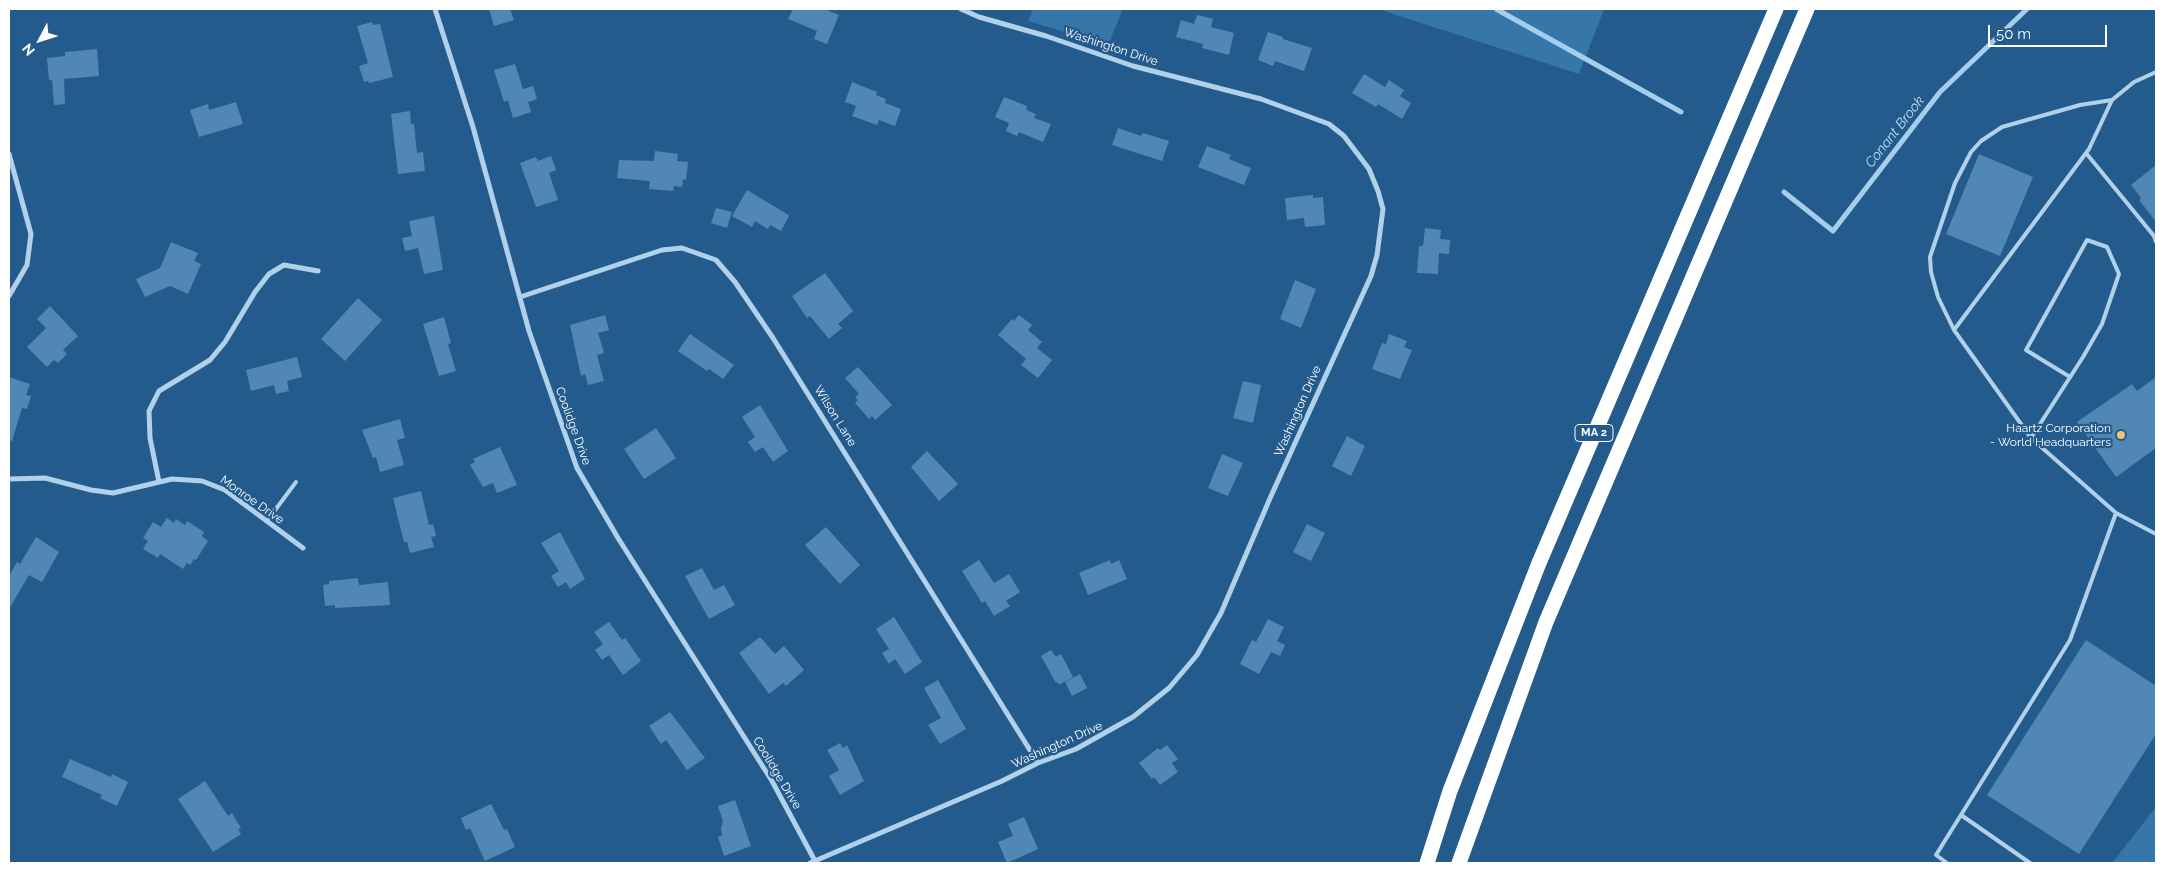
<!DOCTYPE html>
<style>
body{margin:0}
#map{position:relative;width:2165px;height:872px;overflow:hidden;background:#235c8c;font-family:Raleway,sans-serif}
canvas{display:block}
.frame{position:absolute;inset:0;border:10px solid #fff;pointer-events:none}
.north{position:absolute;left:15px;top:15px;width:50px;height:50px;-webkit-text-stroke:4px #235c8c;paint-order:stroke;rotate:230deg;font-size:14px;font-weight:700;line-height:20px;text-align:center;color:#fff}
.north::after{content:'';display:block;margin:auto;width:18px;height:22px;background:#fff;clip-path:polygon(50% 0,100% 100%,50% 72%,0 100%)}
.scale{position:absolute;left:1988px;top:25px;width:119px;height:22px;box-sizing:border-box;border:2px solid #fff;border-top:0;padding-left:6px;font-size:15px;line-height:18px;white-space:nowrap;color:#fff;-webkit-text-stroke:4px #235c8c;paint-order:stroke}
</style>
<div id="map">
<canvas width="2165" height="872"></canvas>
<div class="frame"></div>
<div class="north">N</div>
<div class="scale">50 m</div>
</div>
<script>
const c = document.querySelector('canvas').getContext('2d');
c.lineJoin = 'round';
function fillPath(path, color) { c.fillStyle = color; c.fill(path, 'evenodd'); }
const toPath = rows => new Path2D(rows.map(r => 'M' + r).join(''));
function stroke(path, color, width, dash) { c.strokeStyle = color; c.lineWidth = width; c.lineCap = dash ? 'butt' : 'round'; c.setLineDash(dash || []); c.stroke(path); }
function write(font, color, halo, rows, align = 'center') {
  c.font = font + ' Raleway,sans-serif'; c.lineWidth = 4.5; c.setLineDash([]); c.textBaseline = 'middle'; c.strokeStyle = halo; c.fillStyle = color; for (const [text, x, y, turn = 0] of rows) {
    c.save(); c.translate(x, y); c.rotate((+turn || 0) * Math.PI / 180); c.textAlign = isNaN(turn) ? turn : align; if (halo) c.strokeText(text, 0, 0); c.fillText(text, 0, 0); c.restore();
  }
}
fillPath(toPath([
 [1033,9,1123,9,1108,45,1028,21],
 [1378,9,1604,9,1579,74],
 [2156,807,2156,863,2112,863]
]), '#3776a9');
stroke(toPath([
 [1496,9,1681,112],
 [1784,192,1833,231,1940,92,2027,9]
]), '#a5ceec', 5);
fillPath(toPath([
 [489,9,510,9,514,20,494,26],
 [793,9,824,9,839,15,827,44,814,39,817,31,788,19],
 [1197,15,1213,19,1211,27,1234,33,1229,55,1202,48,1203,44,1176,37,1181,20,1194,24],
 [372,22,373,25,380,24,393,77,369,83,368,81,364,82,359,66,368,63,357,26],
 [1268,32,1283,37,1283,39,1312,48,1304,71,1275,61,1273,66,1258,60],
 [97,49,99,76,64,79,65,104,54,105,52,80,49,80,47,58,65,56,65,52],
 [515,64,523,89,533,86,537,99,528,102,531,112,513,118,508,100,504,102,494,70],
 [1364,74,1385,87,1389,80,1404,90,1400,96,1411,103,1402,119,1378,104,1376,107,1352,93],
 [852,82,877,92,876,95,886,99,885,103,901,109,895,126,879,120,877,125,852,116,856,106,845,102],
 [1004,97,1027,106,1026,110,1036,114,1034,118,1051,124,1043,142,1019,132,1017,136,1006,131,1009,123,995,117],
 [236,102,243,124,199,137,190,110,208,104,209,110],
 [410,111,411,124,414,124,417,153,423,152,425,171,398,174,391,114],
 [1118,128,1141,136,1143,133,1169,141,1162,161,1112,145],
 [1207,146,1231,155,1229,159,1251,168,1244,185,1198,167],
 [655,151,678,154,677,161,688,162,686,180,683,179,682,187,674,186,673,191,649,189,650,181,617,178,619,160,654,161],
 [1979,154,2033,177,2000,256,1946,234],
 [551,156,556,170,549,173,558,200,536,207,520,163,536,157,538,161],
 [2156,165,2156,222,2139,200,2141,198,2131,185],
 [747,190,787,214,789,216,781,231,770,225,768,229,755,221,752,227,732,216],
 [1313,195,1313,198,1323,197,1325,225,1305,227,1304,218,1287,220,1285,198],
 [716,208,732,212,727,228,711,223],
 [434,216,443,270,424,274,418,248,405,251,402,238,412,236,409,221],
 [1425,228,1441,230,1440,239,1450,240,1449,254,1439,253,1438,274,1417,273,1419,246,1423,246],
 [171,242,198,253,194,261,201,264,188,294,170,286,145,297,136,279,160,268],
 [825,273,853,311,838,324,842,328,829,339,810,316,807,318,792,296],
 [1295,280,1316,289,1301,328,1280,319],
 [358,298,382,320,345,361,321,339],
 [50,306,78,336,63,350,67,354,58,363,54,360,47,367,27,347,46,328,37,319],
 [605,315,609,330,598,333,604,353,597,355,604,381,588,385,585,374,581,376,570,325],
 [1019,315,1032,325,1028,330,1042,342,1037,348,1052,360,1038,378,1021,365,1026,359,998,335,1012,319,1014,321],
 [444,317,451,343,448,344,456,371,439,376,423,324],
 [690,334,734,365,723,379,709,369,707,371,678,351],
 [1389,334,1407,341,1404,347,1412,350,1400,379,1372,369,1382,343,1386,344],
 [297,357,302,377,287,381,289,391,276,394,274,385,251,391,246,370],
 [858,367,892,405,875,420,872,416,869,419,855,403,858,400,855,397,859,394,845,378],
 [9,377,30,384,26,395,31,396,27,409,22,408,12,441,9,440],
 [2156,377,2156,448,2116,477,2077,422,2132,384,2137,391],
 [1243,381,1261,385,1253,423,1233,418],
 [760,405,788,451,773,462,763,447,755,452,748,442,755,437,742,417],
 [400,419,405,438,397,440,404,465,380,472,376,457,373,458,362,430],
 [656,428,676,458,644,479,624,449],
 [1347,436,1365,446,1351,476,1332,466],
 [500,447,517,485,497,493,493,483,483,487,470,465,475,462,473,459],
 [927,451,958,484,939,501,911,467],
 [1222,454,1243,463,1228,496,1208,488],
 [421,491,429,525,433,524,436,536,431,537,434,547,410,553,407,542,404,542,393,498],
 [167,518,174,523,176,519,185,525,187,521,204,532,202,536,208,541,196,560,194,559,190,565,187,563,183,569,160,554,158,558,143,549,148,541,143,538,153,522,161,527],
 [1307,524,1325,533,1311,561,1293,552],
 [826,527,860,565,840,584,805,545],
 [560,532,585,579,570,589,566,582,558,587,551,576,559,571,541,543],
 [36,537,59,552,42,582,29,575,9,609,9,576,17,562,20,564],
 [979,560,994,583,1009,574,1020,592,1006,601,1010,606,994,616,985,601,982,603,962,571],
 [1110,560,1111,564,1119,560,1127,579,1088,595,1079,573],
 [702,568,714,590,724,585,735,605,709,619,685,576],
 [358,578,359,585,388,582,390,605,335,608,335,605,325,606,323,585,329,584,329,581],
 [894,617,922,662,905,674,895,659,889,664,882,653,889,649,876,629],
 [1268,619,1284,627,1277,641,1285,645,1280,656,1271,652,1259,674,1240,664,1252,640,1256,642],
 [609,622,622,640,625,638,641,661,623,675,609,655,602,660,595,650,603,644,594,632],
 [760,637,775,654,784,646,804,670,786,686,783,683,769,694,739,653],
 [2086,640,2156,686,2156,734,2079,854,1987,795],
 [1051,650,1056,657,1061,654,1073,677,1059,685,1058,682,1056,683,1041,656],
 [1080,674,1087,688,1072,696,1065,682],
 [938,680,966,729,940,744,928,725,941,718,924,688],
 [670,712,705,758,687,770,666,740,661,744,649,726],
 [840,743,843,748,847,745,864,781,840,795,829,776,839,770,827,750],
 [1167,745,1178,759,1172,763,1178,772,1160,785,1154,777,1152,779,1139,763,1158,748,1160,750],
 [70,759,111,777,112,774,128,782,117,806,100,798,102,795,62,777],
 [205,781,228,816,232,813,241,828,238,829,241,834,213,852,178,799],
 [735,800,751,846,724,856,718,837,722,835,721,828,723,821,718,806],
 [491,804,504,830,507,829,515,847,485,861,470,828,466,830,461,818],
 [1024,817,1038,849,1007,863,998,842,1013,836,1008,824]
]), '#5087b5');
stroke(toPath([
 [2112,100,2080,105,2002,127,1981,141,1971,152,1955,183,1930,257,1931,272,1938,297,1954,330,2031,438,2116,513,2156,534],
 [2086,153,2154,236,2156,242],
 [1954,330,2089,149,2112,100,2134,82,2156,72],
 [2031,438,2083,357,2102,324,2119,274,2107,247,2087,240,2026,350,2070,377],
 [267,521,296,482],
 [1961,815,2030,863],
 [1947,863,1936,855,2070,640,2116,513]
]), '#b1d1eb', 4);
stroke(toPath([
 [435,9,473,127,529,331,577,468,618,538,772,781,815,861],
 [9,154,31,234,27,265,9,296],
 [520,297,662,250,682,248,716,260,735,282,773,338,1038,763],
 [9,479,45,478,91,490,113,493,172,479,202,481,225,490,303,548],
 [159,482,150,438,149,411,159,391,210,360,225,342,255,292,269,274,284,265,318,271],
 [810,863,1002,781,1038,763,1076,749,1133,717,1169,688,1197,655,1221,613,1271,496,1371,276,1377,255,1383,209,1378,191,1369,169,1344,136,1329,124,1261,99,1133,66,1046,36,979,17,961,9]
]), '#b1d1eb', 5);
stroke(toPath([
 [1427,863,1450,791,1539,563,1776,9],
 [1459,863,1546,622,1807,9]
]), '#fff', 15);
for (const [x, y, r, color] of [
 [2121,435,5,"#f6c274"]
]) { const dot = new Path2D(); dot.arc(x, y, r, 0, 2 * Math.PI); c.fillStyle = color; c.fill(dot); stroke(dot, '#235c8c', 2); }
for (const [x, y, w] of [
 [1594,433,38]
]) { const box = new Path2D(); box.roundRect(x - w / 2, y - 8.5, w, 17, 4); c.fillStyle = '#235c8c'; c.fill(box); stroke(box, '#fff', 1); }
write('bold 11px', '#fff', null, [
 ["MA 2",1594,433]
]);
write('12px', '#fff', '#235c8c', [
 ["Washington Drive",1111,47,18],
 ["Washington Drive",1298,411,-66],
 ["Wilson Lane",835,416,58],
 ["Coolidge Drive",573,426,70],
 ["Monroe Drive",252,500,35],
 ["Washington Drive",1057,745,-24],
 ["Coolidge Drive",777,773,59]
]);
write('12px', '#fff', '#235c8c', [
 ["Haartz Corporation",2111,428],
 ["- World Headquarters",2111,442]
], 'right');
write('italic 14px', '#bddbf2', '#235c8c', [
 ["Conant Brook",1895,132,-52]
]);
</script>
